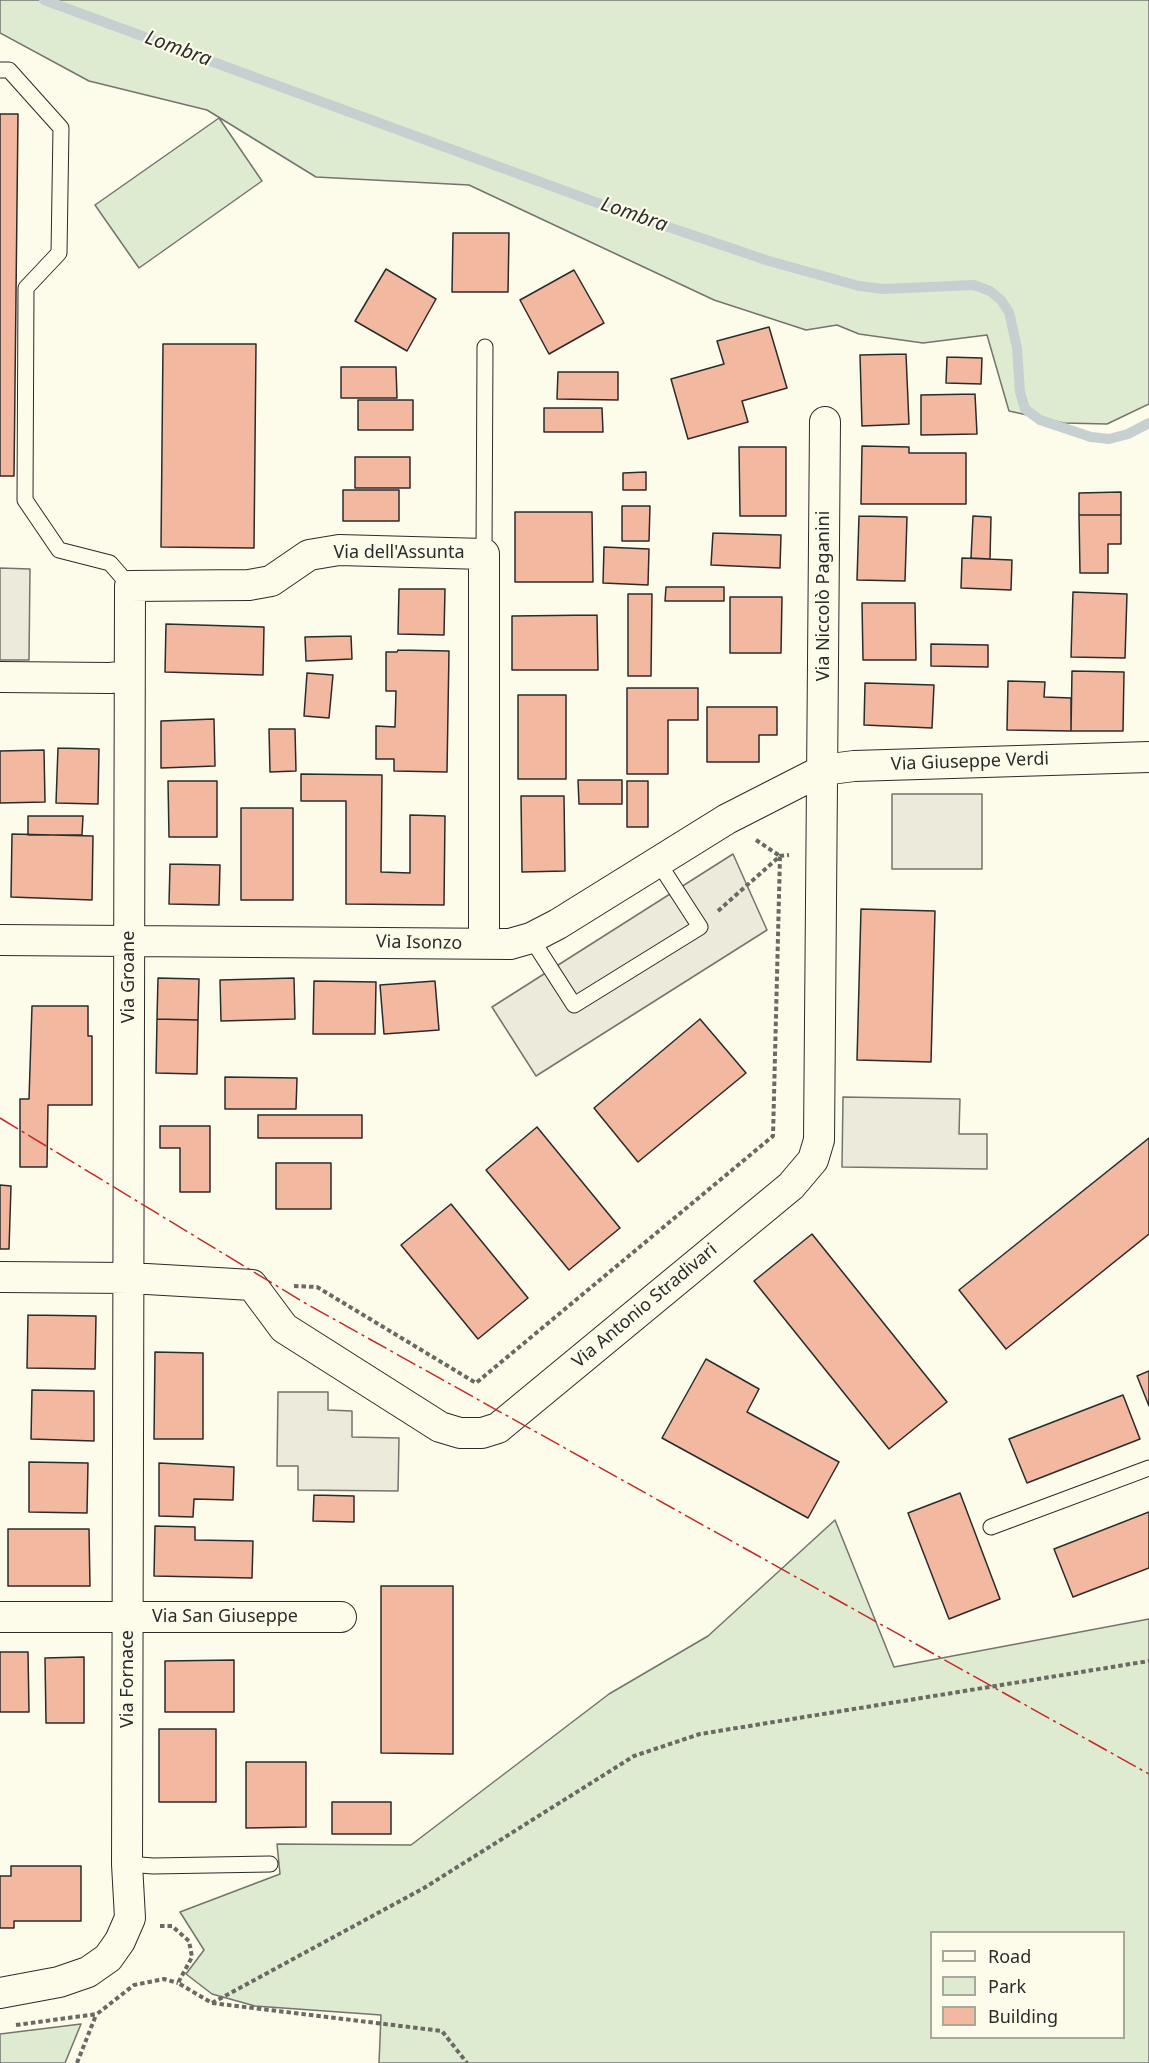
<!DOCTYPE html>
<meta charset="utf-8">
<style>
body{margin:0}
#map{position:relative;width:1149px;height:2063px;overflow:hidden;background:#fdfbea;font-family:"Noto Sans",sans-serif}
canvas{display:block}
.legend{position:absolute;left:930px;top:1931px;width:195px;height:108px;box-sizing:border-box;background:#fdfbea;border:2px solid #a9a89e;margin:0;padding:8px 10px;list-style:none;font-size:18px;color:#2b2b2b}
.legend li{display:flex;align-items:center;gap:12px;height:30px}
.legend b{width:30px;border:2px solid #a9a89e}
</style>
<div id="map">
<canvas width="1149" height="2063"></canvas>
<ul class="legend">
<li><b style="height:8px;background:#fdfbea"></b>Road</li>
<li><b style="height:16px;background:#deebd1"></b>Park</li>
<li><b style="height:16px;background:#f2b8a0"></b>Building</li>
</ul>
</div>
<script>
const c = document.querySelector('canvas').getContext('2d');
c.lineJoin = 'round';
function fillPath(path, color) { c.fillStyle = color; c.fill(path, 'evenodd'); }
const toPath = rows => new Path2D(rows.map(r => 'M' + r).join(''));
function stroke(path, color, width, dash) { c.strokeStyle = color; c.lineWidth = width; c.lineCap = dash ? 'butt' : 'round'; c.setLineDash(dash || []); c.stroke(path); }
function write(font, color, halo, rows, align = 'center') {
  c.font = font + ' "Noto Sans",sans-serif'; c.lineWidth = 4.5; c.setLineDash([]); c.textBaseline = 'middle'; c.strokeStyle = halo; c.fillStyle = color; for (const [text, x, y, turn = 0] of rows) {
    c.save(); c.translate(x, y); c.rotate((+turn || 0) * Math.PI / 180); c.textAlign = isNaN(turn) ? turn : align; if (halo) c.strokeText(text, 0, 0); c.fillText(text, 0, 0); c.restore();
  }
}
const green = toPath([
 [0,0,1149,0,1149,404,1107,424,1064,423,1009,411,987,335,923,343,859,334,837,325,806,330,714,300,469,185,316,177,207,110,89,81,0,33,0,0],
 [219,118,262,181,139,268,95,205,219,118],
 [835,1520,894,1667,1149,1619,1149,2063,379,2063,381,2015,255,2006,212,1994,186,1974,204,1950,180,1912,280,1874,277,1844,411,1845,609,1694,708,1636,835,1520],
 [932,1932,1124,1932,1124,2038,932,2038,932,1932],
 [81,2024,65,2063,0,2063,0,2034,81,2024]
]);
fillPath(green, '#deebd1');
stroke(green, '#74746e', 1.5);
const parking = toPath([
 [0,568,30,569,29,660,0,660,0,568],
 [892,794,982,794,982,869,892,869,892,794],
 [733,854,767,930,536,1076,492,1007,733,854],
 [843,1097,960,1099,959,1134,987,1134,987,1169,842,1167,843,1097],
 [278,1392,328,1392,328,1410,352,1411,352,1437,399,1438,398,1491,298,1490,298,1466,277,1466,278,1392]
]);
fillPath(parking, '#eceadb');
stroke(parking, '#74746e', 1.5);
stroke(toPath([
 [44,0,606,206,769,261,859,286,884,289,974,285,990,291,1001,300,1009,312,1017,348,1020,392,1025,409,1040,420,1091,437,1109,439,1128,434,1149,423]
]), '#c7d0d0', 10);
const building = toPath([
 [0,114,18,114,14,476,0,476,0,114],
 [453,233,509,233,508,292,452,292,453,233],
 [386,269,436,299,407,351,355,321,386,269],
 [574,270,604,323,549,354,520,300,574,270],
 [769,327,787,388,742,401,748,422,688,439,671,379,724,364,717,341,769,327],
 [163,344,256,344,254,548,161,547,163,344],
 [906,354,909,424,862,426,860,355,906,354],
 [947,357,982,358,981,384,946,383,947,357],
 [341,367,396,367,397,398,341,398,341,367],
 [558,372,618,372,618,400,557,399,558,372],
 [975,394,977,434,921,435,921,395,975,394],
 [358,400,413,400,413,430,358,430,358,400],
 [544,408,602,408,603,432,544,432,544,408],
 [862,446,909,447,909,453,966,453,966,504,861,504,862,446],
 [739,447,786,447,786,516,740,516,739,447],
 [355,457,410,457,410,488,355,488,355,457],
 [646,472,646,490,623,490,623,473,646,472],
 [343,490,399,490,399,521,343,521,343,490],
 [1121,492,1121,515,1079,515,1079,493,1121,492],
 [622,506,650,506,649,541,622,541,622,506],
 [515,512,592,512,593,582,515,582,515,512],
 [1079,515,1121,515,1121,544,1108,544,1108,573,1080,573,1079,515],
 [859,516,907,517,905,581,857,580,859,516],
 [973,516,991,517,990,559,971,558,973,516],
 [713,533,781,535,780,568,711,565,713,533],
 [604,547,649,549,648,585,603,583,604,547],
 [962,558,1012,560,1011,590,961,588,962,558],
 [666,587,724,587,724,601,665,601,666,587],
 [399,589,445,589,444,635,398,634,399,589],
 [1073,592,1127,594,1125,658,1071,657,1073,592],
 [628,594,652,594,651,676,628,676,628,594],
 [730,597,782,597,781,653,730,653,730,597],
 [862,603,915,603,916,660,863,660,862,603],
 [597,615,598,670,512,670,512,616,597,615],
 [166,624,264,627,263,675,165,672,166,624],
 [351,636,352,659,306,661,305,637,351,636],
 [931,644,988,645,988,667,931,666,931,644],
 [398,650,449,651,447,772,394,771,394,759,376,759,376,726,395,727,396,691,386,691,386,652,397,652,398,650],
 [1072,671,1124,672,1123,731,1071,731,1072,671],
 [307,673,333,675,329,718,304,716,307,673],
 [1008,681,1045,682,1044,697,1071,698,1071,731,1007,730,1008,681],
 [865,683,934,685,932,728,864,725,865,683],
 [627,688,698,688,698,720,668,720,668,774,627,774,627,688],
 [518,695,566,695,566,779,518,779,518,695],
 [707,707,777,707,777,735,759,735,759,762,707,762,707,707],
 [214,719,215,766,161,768,161,721,214,719],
 [269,729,295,729,296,771,270,772,269,729],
 [58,748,99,749,98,804,56,803,58,748],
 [44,750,45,802,0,803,0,751,44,750],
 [301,774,382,775,381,872,410,873,410,815,445,816,444,905,346,904,346,801,301,801,301,774],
 [578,780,622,780,622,804,579,804,578,780],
 [168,781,217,781,217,837,169,837,168,781],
 [627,781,648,781,648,827,627,827,627,781],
 [521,796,564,796,565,871,522,872,521,796],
 [241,808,293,808,293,900,241,900,241,808],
 [28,816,83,816,82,835,28,835,28,816],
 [12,834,93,836,92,900,11,897,12,834],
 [170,864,220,865,219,905,169,904,170,864],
 [861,909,935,911,931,1062,857,1060,861,909],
 [158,978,199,979,198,1020,157,1019,158,978],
 [294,978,295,1019,221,1021,220,980,294,978],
 [314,981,376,982,375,1034,313,1034,314,981],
 [435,981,439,1030,384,1034,380,985,435,981],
 [32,1006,88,1006,88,1036,92,1036,92,1105,48,1105,47,1167,20,1167,20,1099,29,1099,32,1006],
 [157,1019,198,1020,197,1074,156,1073,157,1019],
 [700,1019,746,1073,638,1162,594,1108,700,1019],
 [225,1077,297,1078,296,1109,225,1109,225,1077],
 [258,1115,362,1115,362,1138,258,1138,258,1115],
 [160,1126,210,1126,210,1192,180,1192,180,1148,160,1148,160,1126],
 [537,1127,620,1228,569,1270,486,1170,537,1127],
 [1149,1138,1149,1234,1006,1349,959,1290,1149,1138],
 [276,1163,331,1163,331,1209,276,1209,276,1163],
 [0,1185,11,1186,9,1249,0,1249,0,1185],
 [451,1204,528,1298,478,1339,401,1245,451,1204],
 [812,1234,947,1402,889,1449,754,1281,812,1234],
 [28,1315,96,1316,95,1369,27,1368,28,1315],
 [155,1352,203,1353,203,1439,154,1439,155,1352],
 [706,1359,759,1389,747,1412,839,1462,808,1518,662,1438,706,1359],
 [1149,1371,1149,1406,1137,1376,1149,1371],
 [32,1390,94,1391,94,1441,31,1439,32,1390],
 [1123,1395,1140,1439,1027,1483,1009,1439,1123,1395],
 [29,1462,88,1463,87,1513,29,1512,29,1462],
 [159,1463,234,1467,233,1500,194,1499,193,1517,159,1516,159,1463],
 [960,1493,1000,1599,949,1619,908,1513,960,1493],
 [314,1495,354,1496,354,1522,313,1521,314,1495],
 [1149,1512,1149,1568,1073,1597,1054,1549,1149,1512],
 [155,1526,195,1527,195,1540,253,1541,252,1578,154,1576,155,1526],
 [8,1529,89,1529,90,1586,8,1586,8,1529],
 [381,1586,453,1586,453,1754,381,1753,381,1586],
 [0,1652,28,1652,29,1712,0,1712,0,1652],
 [84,1657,84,1723,46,1723,45,1658,84,1657],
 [234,1660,234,1712,165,1712,165,1661,234,1660],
 [159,1729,216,1729,216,1802,159,1802,159,1729],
 [246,1762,306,1762,306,1827,246,1828,246,1762],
 [332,1802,391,1802,391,1834,332,1834,332,1802],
 [11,1866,81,1866,81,1921,14,1921,14,1928,0,1928,0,1876,11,1876,11,1866]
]);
fillPath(building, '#f2b8a0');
stroke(building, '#2b2b2b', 1.5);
const service = toPath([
 [0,70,9,70,61,128,59,253,26,288,25,500,59,550,110,563,130,586],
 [484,554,485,347],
 [531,938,574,1005,700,927,658,862],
 [991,1527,1149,1468],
 [127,1864,153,1866,270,1864]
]);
const minor = toPath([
 [0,677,110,678,129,676],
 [0,940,510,944,531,938,558,924,727,819,823,770,854,766,1149,757],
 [0,1277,129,1278,252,1285,284,1328,440,1427,460,1433,482,1433,498,1428,791,1186,813,1160,819,1140,825,422],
 [0,1617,341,1617],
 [0,1993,59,1982,88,1972,108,1958,120,1941,130,1918,127,1864,130,586,249,585,271,581,309,555,339,550,484,554,484,943]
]);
stroke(service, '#2b2b2b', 17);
stroke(minor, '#2b2b2b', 32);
stroke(toPath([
 [756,840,780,856],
 [718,911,780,856,789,855],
 [294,1286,317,1287,476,1383,773,1136,780,856],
 [160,1926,172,1926,189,1941,192,1957,178,1983,212,2003,442,2031,467,2063],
 [212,2003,424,1888,634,1756,700,1734,1149,1661],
 [16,2025,97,2014,134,1985,164,1979,178,1983],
 [77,2063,96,2015]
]), '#6a6964', 4, [4.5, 3]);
stroke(service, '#fdfbea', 15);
stroke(minor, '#fdfbea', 30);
stroke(toPath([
 [0,1118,305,1303,1149,1774]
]), '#c62828', 1.5, [21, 4.5, 3, 4.5]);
write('18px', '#2b2b2b', '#fdfbea', [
 ["Via dell'Assunta",399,553],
 ["Via Niccolò Paganini",824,596,-90],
 ["Via Giuseppe Verdi",970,762,-2],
 ["Via Isonzo",419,943,1],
 ["Via Groane",129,977,-90],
 ["Via Antonio Stradivari",645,1306,-40],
 ["Via San Giuseppe",225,1617],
 ["Via Fornace",128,1679,-90]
]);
write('italic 20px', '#2b2b2b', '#fdfbea', [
 ["Lombra",178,49,20],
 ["Lombra",634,215,19]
]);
</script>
